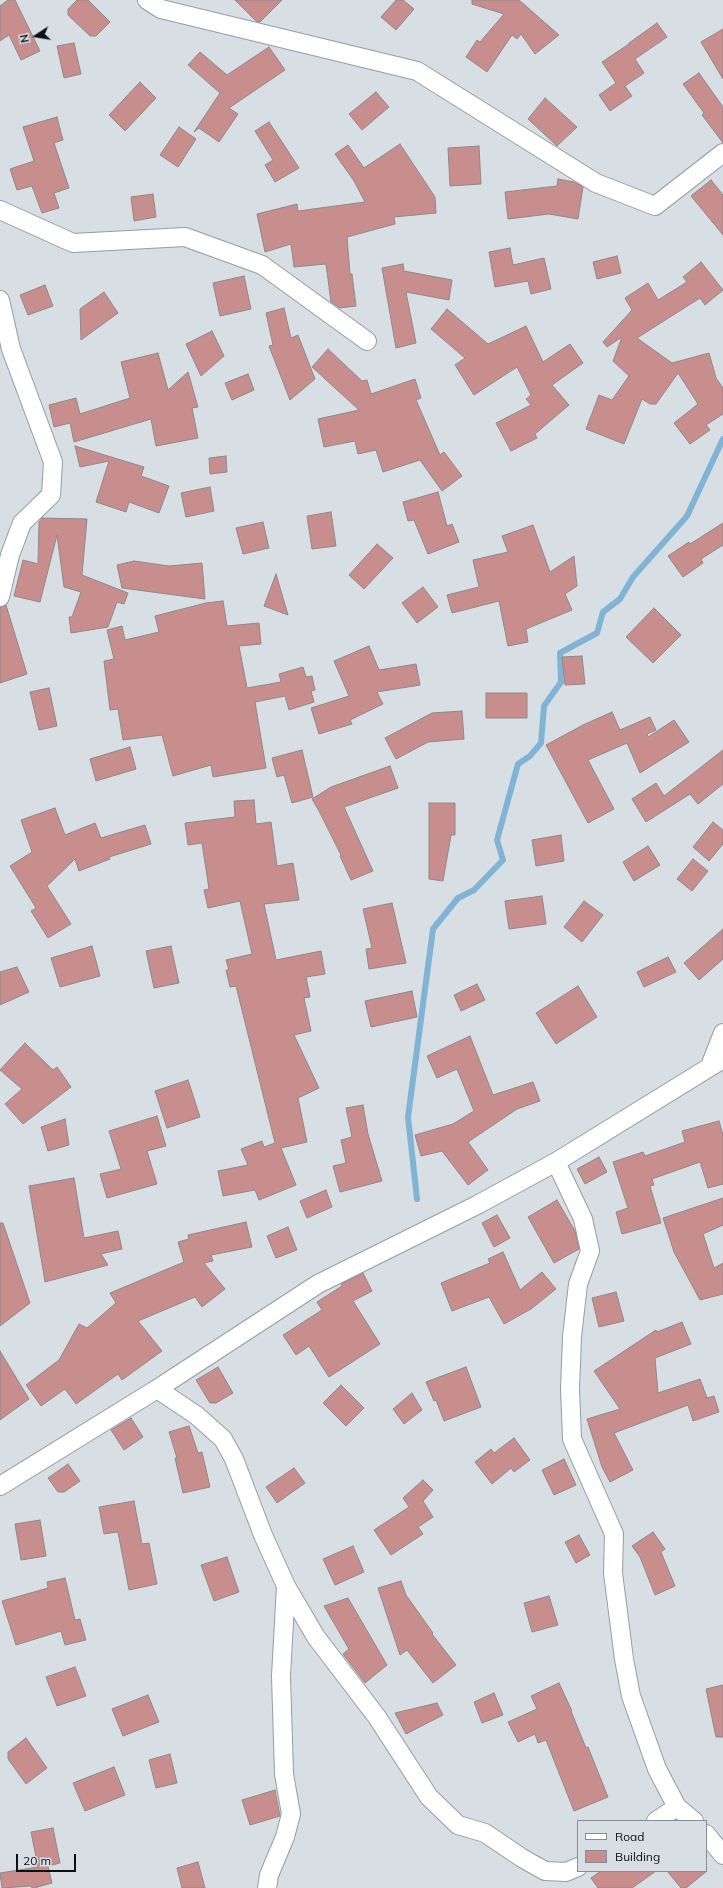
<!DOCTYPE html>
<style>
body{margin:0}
#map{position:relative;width:723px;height:1888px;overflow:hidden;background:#d7dfe5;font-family:Mulish,sans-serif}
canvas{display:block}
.legend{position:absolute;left:577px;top:1820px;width:130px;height:52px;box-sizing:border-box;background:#d7dfe5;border:1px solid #868c91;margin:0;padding:5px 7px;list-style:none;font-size:12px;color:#0d1012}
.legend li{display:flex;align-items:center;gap:8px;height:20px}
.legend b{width:20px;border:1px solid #868c91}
.north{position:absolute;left:16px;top:16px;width:40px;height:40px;-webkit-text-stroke:3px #d7dfe5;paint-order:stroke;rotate:258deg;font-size:11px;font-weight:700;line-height:16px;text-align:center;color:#0d1012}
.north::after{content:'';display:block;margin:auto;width:14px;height:18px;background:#0d1012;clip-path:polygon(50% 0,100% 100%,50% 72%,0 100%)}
.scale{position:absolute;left:16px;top:1854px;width:60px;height:18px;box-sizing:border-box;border:2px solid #0d1012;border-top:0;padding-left:5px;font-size:12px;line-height:14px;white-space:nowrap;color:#0d1012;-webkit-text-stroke:3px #d7dfe5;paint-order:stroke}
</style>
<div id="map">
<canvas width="723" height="1888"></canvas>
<ul class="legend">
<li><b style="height:5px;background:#fff"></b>Road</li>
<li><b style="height:11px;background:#c88e8e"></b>Building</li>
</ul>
<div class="north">N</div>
<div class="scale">20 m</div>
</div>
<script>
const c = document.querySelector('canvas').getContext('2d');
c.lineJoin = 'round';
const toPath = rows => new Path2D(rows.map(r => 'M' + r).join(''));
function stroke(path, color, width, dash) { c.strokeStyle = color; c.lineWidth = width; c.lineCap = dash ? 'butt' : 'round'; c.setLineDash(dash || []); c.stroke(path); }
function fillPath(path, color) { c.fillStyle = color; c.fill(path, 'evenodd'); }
stroke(toPath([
 [417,1199,408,1117,433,929,458,898,474,890,503,860,497,840,518,764,530,756,541,743,544,706,561,682,560,653,597,633,603,612,620,599,633,577,687,516,723,439]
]), '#81b3d4', 6);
const building = toPath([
 [8,0,15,0,40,51,21,60,9,35,0,41,0,6,8,0],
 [77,0,88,0,110,22,96,36,90,36,68,15,68,9,77,0],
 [235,0,282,0,260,22,257,22,235,0],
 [396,0,403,0,414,9,396,30,381,17,396,0],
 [472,0,519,0,559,35,535,54,521,34,517,39,512,35,487,72,466,57,477,40,480,42,504,14,472,4,472,0],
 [657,23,667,37,635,59,644,73,625,86,632,96,610,111,599,95,616,83,602,62,629,44,629,43,657,23],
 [723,29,723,79,701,42,723,29],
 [74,43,81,74,64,78,57,46,74,43],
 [269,47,285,70,229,108,238,114,219,142,199,128,194,132,220,93,188,65,200,52,227,75,269,47],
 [699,73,723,107,723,143,702,115,704,113,683,84,699,73],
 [140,82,156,98,125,131,109,115,140,82],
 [376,92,389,107,362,130,349,114,376,92],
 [545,98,577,127,557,146,528,119,545,98],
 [57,117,63,140,54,143,69,188,54,193,59,208,42,213,32,186,17,190,10,169,34,161,23,127,57,117],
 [269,122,299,168,275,182,265,165,273,160,255,131,269,122],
 [179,127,196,139,178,167,160,155,179,127],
 [400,144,435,197,436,213,394,217,395,224,347,237,350,274,352,274,356,306,340,308,331,302,326,264,294,267,291,244,265,252,257,214,297,204,298,211,365,202,354,181,335,154,348,145,364,168,400,144],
 [479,146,481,184,450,186,448,148,479,146],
 [558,179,574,182,583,187,578,219,549,214,508,219,505,192,557,186,558,179],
 [711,180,723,195,723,235,691,196,711,180],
 [153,194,156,217,134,221,131,197,153,194],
 [510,248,513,265,544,258,551,289,531,294,528,281,495,287,489,252,510,248],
 [617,256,621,273,597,279,593,262,617,256],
 [701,262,723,290,705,305,700,298,637,338,672,363,709,353,716,378,723,388,723,414,706,425,710,430,690,444,674,423,698,404,678,373,656,404,650,404,642,399,624,444,586,429,599,395,612,400,629,376,613,361,622,337,607,347,603,342,632,310,625,298,648,283,658,300,687,282,683,277,701,262],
 [403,264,404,271,452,280,449,300,406,292,416,343,396,348,382,268,403,264],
 [244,276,251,309,220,316,213,283,244,276],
 [45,285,53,306,28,315,20,295,45,285],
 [104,292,118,313,81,340,80,309,104,292],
 [284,308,291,338,298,335,315,379,290,400,269,346,273,345,266,313,284,308],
 [447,309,488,344,526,326,543,362,570,344,583,363,552,385,569,405,535,434,537,438,511,451,496,423,531,405,526,399,531,395,517,367,474,395,455,365,465,358,431,329,447,309],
 [212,331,224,356,201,376,186,344,212,331],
 [328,349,362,381,367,380,371,394,415,379,421,398,416,400,440,455,444,452,462,476,442,491,420,460,383,472,376,450,358,454,355,441,324,447,318,419,359,410,312,367,328,349],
 [158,353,168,390,188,372,198,407,192,408,198,438,156,446,151,419,74,442,70,423,54,427,49,405,76,398,80,414,130,398,121,362,158,353],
 [248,374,254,390,232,400,225,383,248,374],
 [75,446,144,467,141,476,169,486,159,513,129,502,126,512,96,502,109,461,80,467,75,446],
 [226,456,227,472,210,474,209,458,226,456],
 [210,487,214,511,186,517,181,493,210,487],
 [438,492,447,526,452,524,459,542,428,554,414,520,408,521,403,502,438,492],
 [331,512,336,546,312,549,307,516,331,512],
 [42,518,87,519,82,575,128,593,124,604,117,602,108,627,71,633,69,617,72,617,81,592,64,587,57,535,40,602,14,596,23,560,38,564,39,522,42,518],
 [263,522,269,548,243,554,236,528,263,522],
 [723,523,723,545,701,559,703,563,683,577,668,556,689,542,690,544,723,523],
 [533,525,550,572,574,556,577,586,565,594,572,610,526,629,528,642,508,646,499,601,452,613,447,595,479,587,473,560,508,552,502,536,533,525],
 [377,544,393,558,364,589,349,575,377,544],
 [134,561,169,566,202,563,205,599,122,588,117,565,134,561],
 [276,574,288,615,264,606,276,574],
 [423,587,438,607,417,623,402,603,423,587],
 [223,601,227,626,259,623,261,644,239,646,247,688,281,682,279,674,303,667,306,677,312,676,315,690,311,691,314,702,289,710,285,696,255,702,266,768,213,777,211,765,173,776,162,735,123,740,118,709,110,710,104,661,114,659,107,630,122,626,125,640,159,632,155,616,206,603,223,601],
 [6,605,27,674,0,683,0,607,6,605],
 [654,608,681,635,653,663,626,637,654,608],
 [369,646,379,670,416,664,420,685,377,692,383,704,350,720,352,724,319,734,311,708,349,696,334,661,369,646],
 [582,656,585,684,565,685,562,657,582,656],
 [49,688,57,726,39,730,30,692,49,688],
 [486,693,527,693,527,718,486,718,486,693],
 [462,711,464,739,428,742,396,759,385,738,432,713,462,711],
 [612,712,620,730,650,717,656,730,647,734,648,737,674,720,689,742,640,773,627,743,588,760,614,809,588,823,546,745,583,725,612,712],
 [130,747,136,769,96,781,90,759,130,747],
 [302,750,313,797,292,803,284,775,277,777,272,758,302,750],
 [723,750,723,784,698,804,690,794,646,822,632,799,656,783,664,796,723,750],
 [390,766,398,788,344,807,373,871,351,880,340,856,341,855,319,811,312,799,331,787,390,766],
 [254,800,256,824,271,822,277,866,293,863,299,900,264,904,276,960,321,951,325,974,306,977,310,997,304,998,311,1031,294,1035,319,1088,298,1098,307,1142,281,1148,296,1185,259,1200,255,1190,223,1196,218,1171,248,1165,241,1149,262,1141,264,1147,275,1143,236,986,230,987,226,970,229,970,226,960,252,954,240,901,208,908,204,890,209,889,202,843,188,845,185,823,235,817,234,801,254,800],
 [429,803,455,803,455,835,451,835,443,881,429,879,429,803],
 [55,808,65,835,95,823,101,838,145,825,151,844,109,857,110,859,79,871,75,859,47,886,71,924,48,938,31,911,36,908,10,866,32,852,21,820,55,808],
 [713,822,723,830,723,844,709,861,693,847,713,822],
 [561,835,564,861,536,866,532,840,561,835],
 [648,846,660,865,634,881,623,862,648,846],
 [693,859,708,871,692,891,677,879,693,859],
 [542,896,546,924,509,929,505,901,542,896],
 [584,901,603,915,582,942,564,927,584,901],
 [392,903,406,963,369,969,366,949,372,948,363,909,392,903],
 [723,929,723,959,699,980,684,963,723,929],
 [92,946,100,976,60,987,51,958,92,946],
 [171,946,179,983,154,988,146,951,171,946],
 [668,957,676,972,644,987,637,972,668,957],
 [17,967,29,992,0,1005,0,972,17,967],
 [477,984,485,1000,461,1011,454,995,477,984],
 [578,986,597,1017,556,1044,536,1013,578,986],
 [412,991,417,1017,371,1027,365,1001,412,991],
 [470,1036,493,1095,533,1082,540,1101,517,1109,468,1142,488,1170,468,1185,442,1151,421,1156,415,1135,453,1124,474,1111,457,1069,437,1078,427,1056,470,1036],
 [25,1043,53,1070,57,1067,71,1087,23,1124,5,1104,22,1089,0,1070,25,1043],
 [188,1080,200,1117,167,1128,155,1091,188,1080],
 [363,1105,368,1134,382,1181,340,1192,333,1166,346,1163,341,1140,352,1137,346,1108,363,1105],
 [157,1116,166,1146,147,1151,157,1184,107,1198,100,1174,121,1169,109,1131,157,1116],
 [65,1119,69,1145,48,1151,41,1127,65,1119],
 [719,1121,723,1135,723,1184,708,1188,700,1162,652,1179,654,1185,650,1186,661,1223,622,1234,616,1212,628,1208,613,1162,643,1152,645,1156,685,1142,682,1131,719,1121],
 [599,1157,607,1172,585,1184,577,1169,599,1157],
 [74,1178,84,1238,118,1231,122,1249,101,1254,108,1265,45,1282,29,1186,74,1178],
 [326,1190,332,1207,307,1218,300,1201,326,1190],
 [723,1198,723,1225,703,1234,714,1268,723,1263,723,1294,700,1300,674,1252,663,1218,723,1198],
 [557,1200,575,1231,579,1249,554,1263,528,1217,557,1200],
 [497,1215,510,1238,494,1247,482,1223,497,1215],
 [246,1222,252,1247,211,1255,213,1261,204,1263,225,1289,202,1307,195,1297,138,1321,162,1351,122,1380,118,1374,76,1404,65,1389,41,1406,26,1385,59,1360,79,1324,87,1328,116,1303,110,1293,184,1262,178,1242,189,1239,188,1235,246,1222],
 [0,1223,3,1223,30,1303,0,1326,0,1223],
 [288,1227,297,1250,276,1258,267,1236,288,1227],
 [503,1252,520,1290,542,1272,556,1289,531,1309,504,1324,489,1297,452,1311,441,1283,490,1263,488,1259,503,1252],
 [363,1273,372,1291,353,1301,380,1344,329,1377,309,1346,296,1355,283,1335,322,1310,317,1302,342,1286,341,1284,363,1273],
 [616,1292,624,1321,599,1327,592,1298,616,1292],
 [682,1322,691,1344,655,1358,658,1393,700,1379,707,1398,714,1396,719,1412,693,1421,688,1405,614,1433,633,1470,610,1482,602,1467,587,1419,620,1409,594,1371,656,1330,657,1332,682,1322],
 [0,1351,29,1399,0,1420,0,1351],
 [218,1367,233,1393,216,1403,210,1403,196,1380,218,1367],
 [466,1367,481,1407,444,1421,436,1400,434,1401,426,1382,466,1367],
 [341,1385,364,1408,346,1426,323,1403,341,1385],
 [412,1393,422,1410,404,1424,393,1409,412,1393],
 [131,1418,143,1437,124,1450,111,1430,131,1418],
 [189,1426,198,1453,202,1452,210,1487,183,1493,175,1458,177,1458,169,1432,189,1426],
 [514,1438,530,1460,514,1472,511,1468,492,1484,475,1462,491,1449,494,1453,514,1438],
 [564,1459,576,1485,554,1495,542,1470,564,1459],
 [68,1464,80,1481,64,1492,58,1492,48,1478,68,1464],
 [294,1468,305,1483,277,1503,266,1487,294,1468],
 [423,1480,433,1490,423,1501,433,1517,418,1527,423,1534,391,1555,374,1530,409,1507,403,1498,423,1480],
 [134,1501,142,1544,149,1543,157,1584,129,1590,118,1532,104,1534,99,1507,134,1501],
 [40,1520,46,1556,21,1560,15,1524,40,1520],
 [653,1532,665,1549,661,1552,675,1586,655,1595,640,1557,632,1546,653,1532],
 [579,1535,590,1555,576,1563,565,1542,579,1535],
 [353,1546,364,1572,335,1585,323,1559,353,1546],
 [227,1557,239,1592,214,1601,201,1565,227,1557],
 [65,1578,75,1620,80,1619,86,1640,65,1645,61,1631,16,1645,2,1601,48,1588,47,1582,65,1578],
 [401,1581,406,1595,433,1633,432,1634,456,1665,433,1683,407,1650,400,1655,378,1588,401,1581],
 [549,1596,558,1625,532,1632,524,1603,549,1596],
 [348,1598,387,1665,365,1683,343,1654,349,1649,324,1606,348,1598],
 [75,1667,86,1696,57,1706,46,1677,75,1667],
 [559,1683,572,1711,571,1711,586,1748,588,1747,608,1797,574,1811,546,1740,538,1743,535,1734,518,1742,508,1722,537,1709,531,1696,559,1683],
 [723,1685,723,1737,716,1737,706,1689,723,1685],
 [494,1693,503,1715,482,1723,474,1702,494,1693],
 [148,1695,159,1722,123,1736,112,1709,148,1695],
 [437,1703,443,1715,406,1734,395,1713,437,1703],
 [26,1738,47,1768,26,1784,8,1759,8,1752,26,1738],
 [170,1754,177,1783,156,1788,149,1760,170,1754],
 [114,1767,125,1795,85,1811,73,1783,114,1767],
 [275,1790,280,1816,250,1825,242,1800,275,1790],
 [53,1828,60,1863,48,1866,52,1883,34,1888,32,1888,31,1886,2,1888,0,1873,38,1867,31,1832,53,1828],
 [198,1862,205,1888,182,1888,177,1868,198,1862],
 [601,1871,656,1871,632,1888,598,1888,591,1878,601,1871],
 [667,1871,707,1871,686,1888,681,1888,667,1871]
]);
fillPath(building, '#c88e8e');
stroke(building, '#918787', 1);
const street = toPath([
 [147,0,161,9,417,71,596,183,655,206,723,153],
 [0,210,73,243,185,237,262,265,367,341],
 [0,300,11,349,53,462,51,495,22,523,10,555,0,597],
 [710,1066,723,1033],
 [556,1162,583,1219,590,1251,578,1284,572,1337,570,1389,572,1439,614,1534,613,1573,624,1659,631,1696,657,1769,677,1807,694,1821],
 [157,1389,196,1415,223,1439,234,1459,263,1535,286,1586,316,1637,377,1717,429,1797,458,1825,485,1833,522,1858,545,1871,566,1872,578,1867],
 [0,1486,157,1389,318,1284,477,1205,556,1162,723,1059],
 [656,1821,677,1807],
 [706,1834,723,1855],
 [267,1888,269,1875,285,1837,291,1814,284,1774,281,1676,286,1586]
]);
stroke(street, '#959da2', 20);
stroke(street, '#fff', 18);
</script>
